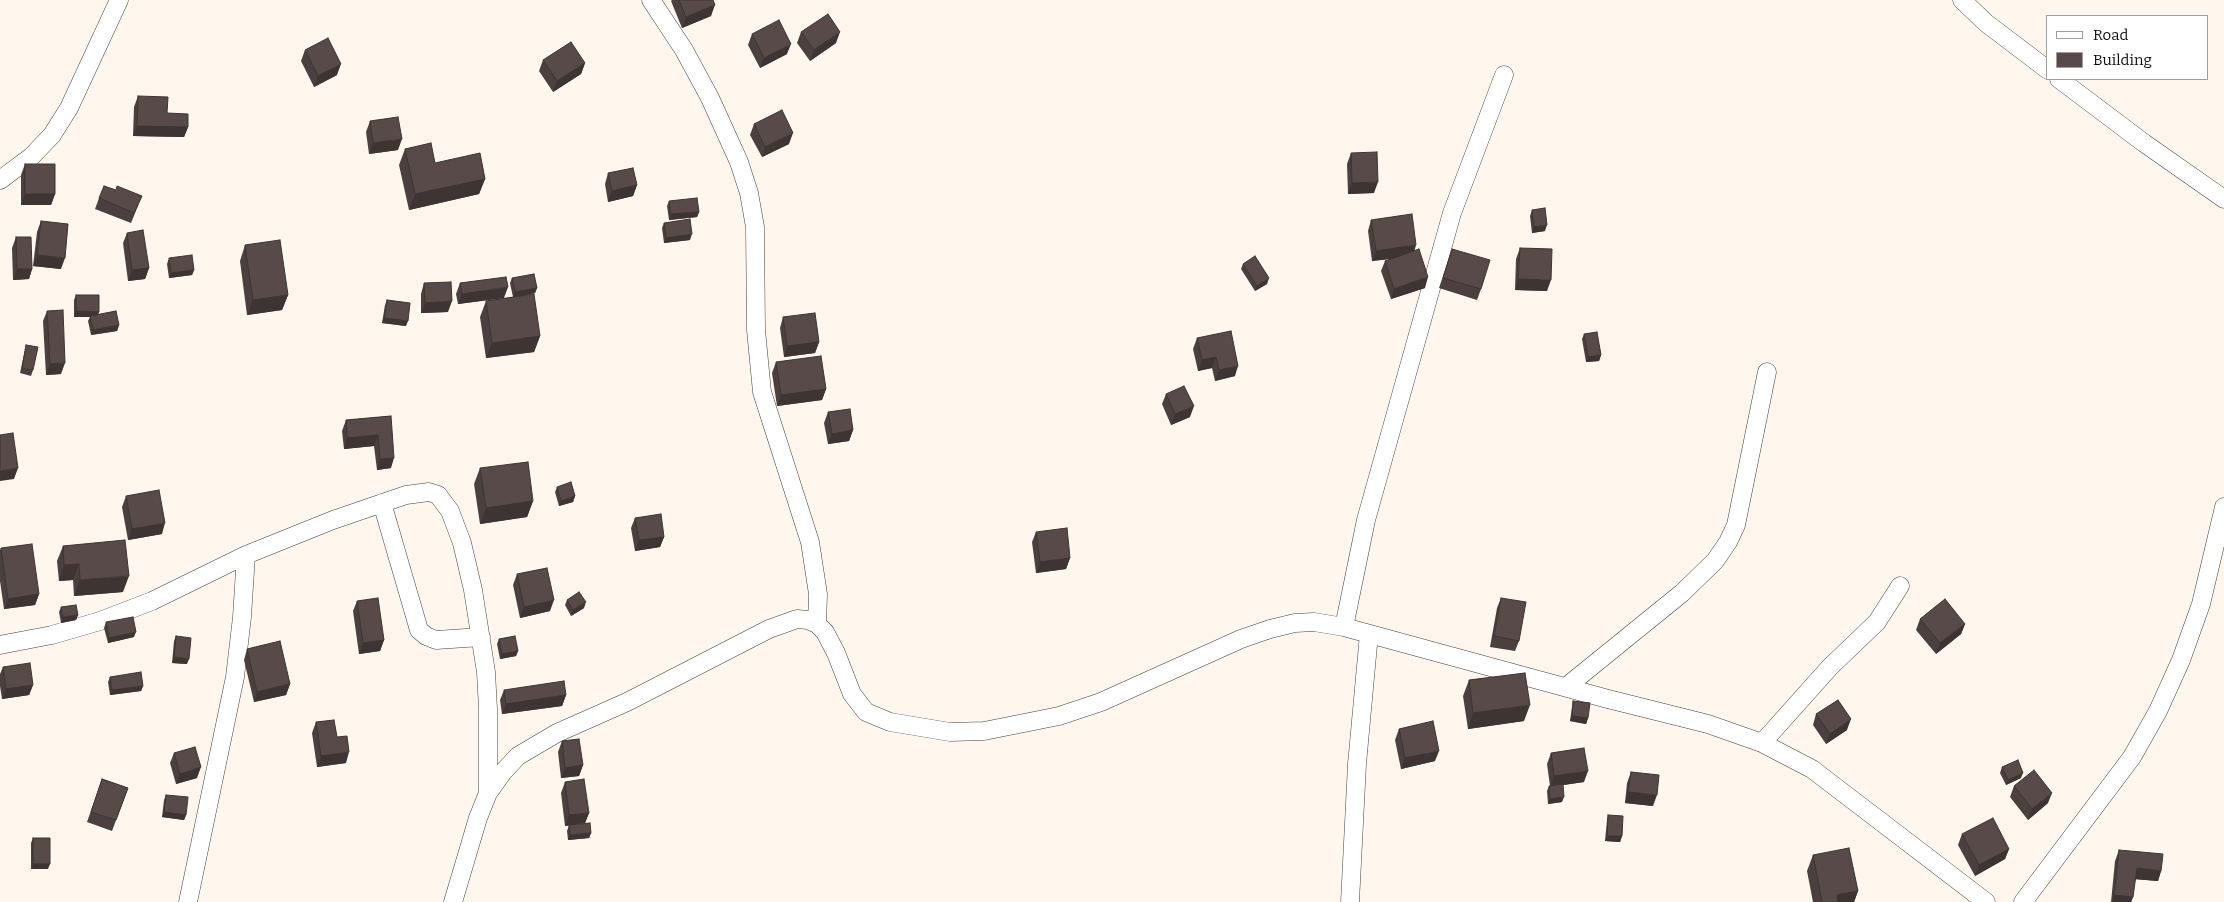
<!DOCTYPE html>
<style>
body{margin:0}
#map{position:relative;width:2224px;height:902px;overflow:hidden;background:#fff6ee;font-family:Bitter,serif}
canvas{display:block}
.legend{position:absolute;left:2046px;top:15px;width:162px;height:65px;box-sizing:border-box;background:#fff;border:1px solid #9f9f9f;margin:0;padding:6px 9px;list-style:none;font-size:15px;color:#0e0e0e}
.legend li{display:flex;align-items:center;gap:10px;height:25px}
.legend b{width:25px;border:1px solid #9f9f9f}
</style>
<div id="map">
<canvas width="2224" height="902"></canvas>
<ul class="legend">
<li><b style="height:6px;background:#fff"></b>Road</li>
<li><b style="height:14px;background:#574a49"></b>Building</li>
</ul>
</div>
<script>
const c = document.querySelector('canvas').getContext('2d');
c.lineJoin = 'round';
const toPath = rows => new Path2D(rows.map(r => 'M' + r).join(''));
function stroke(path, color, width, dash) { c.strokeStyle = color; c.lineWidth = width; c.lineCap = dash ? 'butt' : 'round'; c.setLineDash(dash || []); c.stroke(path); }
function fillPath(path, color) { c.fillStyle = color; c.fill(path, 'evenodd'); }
const minor = toPath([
 [651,0,684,50,710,98,739,162,749,193,755,227,756,330,762,392,810,542,818,594,817,624],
 [1962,0,1986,23,2048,70],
 [2059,79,2144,143,2224,199],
 [0,180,31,157,52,135,69,108,119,0],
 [382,503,419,630,426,636,436,640,481,637],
 [1344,627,1366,520,1452,213,1504,75],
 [0,645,52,635,100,621,152,601,246,555,333,520,406,495,429,492,438,495,450,511,462,543,473,590,486,672,488,709,488,793],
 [1566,687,1682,593,1715,561,1728,542,1736,525,1767,372],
 [1762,743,1830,667,1877,622,1900,586],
 [188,902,235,677,242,617,246,555],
 [453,902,478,818,488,793,503,772,518,756,557,733,627,702,769,629,797,619,808,620,817,624,825,632,836,653,852,694,866,712,890,722,950,732,984,731,1059,716,1101,702,1241,639,1270,629,1295,623,1314,622,1344,627,1608,699,1708,724,1762,743,1812,769,1986,902],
 [1350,902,1357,764,1369,634],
 [2023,902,2132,757,2158,711,2181,660,2201,604,2224,507]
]);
stroke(minor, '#414141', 19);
stroke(minor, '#fff', 18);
fillPath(toPath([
 [672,0,713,0,711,16,682,28,671,1],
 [801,32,836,43,810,61,797,43],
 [752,34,787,54,760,68,748,45],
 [305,50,337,75,314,87,301,61],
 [543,60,585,63,581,74,553,92,539,71],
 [138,96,167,113,188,127,184,137,133,136,134,107],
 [370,121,398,150,369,154,366,132],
 [754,124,789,144,762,157,750,135],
 [405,149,435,163,485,179,479,194,409,210,399,165],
 [1351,153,1374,193,1348,194,1347,164],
 [25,164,55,194,51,205,21,205,21,175],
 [608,173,637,185,633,196,608,202,605,184],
 [116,190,142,196,131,223,95,209,99,198],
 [669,201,699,212,697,217,669,220,667,206],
 [1532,210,1545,231,1532,233,1530,216],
 [1371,220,1414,251,1425,288,1391,299,1381,271,1385,261,1391,259,1372,261,1368,231],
 [41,221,61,269,33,266,37,232],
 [664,223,690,240,664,243,662,228],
 [127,233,149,268,145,279,128,281,123,243],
 [16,237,32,269,29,279,13,280,12,248],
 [245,245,288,295,282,310,247,315,240,261],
 [1520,248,1547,291,1515,290,1516,259],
 [1452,249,1481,289,1477,300,1439,288],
 [169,258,194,270,192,275,169,278,167,264],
 [1243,264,1267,284,1255,291,1241,269],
 [512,278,537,288,535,293,522,296,540,336,534,352,486,358,480,317,486,301,513,297,510,283],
 [424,283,448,312,421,313,421,294],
 [460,283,504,298,458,304,456,294],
 [76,295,99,312,98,314,119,325,117,331,91,335,88,321,90,317,74,317,74,300],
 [387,300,406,326,382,323,385,305],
 [47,311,61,374,46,375,43,321],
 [783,317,819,342,815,353,784,357,780,328],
 [1584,334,1601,355,1599,361,1586,362,1582,339],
 [1197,338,1235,376,1215,381,1212,368,1198,371,1193,349],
 [26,345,33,370,31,376,20,373,25,350],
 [776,362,826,389,822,400,777,406,772,373],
 [1166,394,1190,417,1171,425,1162,404],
 [828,412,853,430,849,441,828,444,824,423],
 [391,416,391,468,377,470,374,446,344,449,342,431,346,420],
 [480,468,533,501,527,517,480,524,474,484],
 [557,487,575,496,573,502,559,506,555,492],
 [126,496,162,534,128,540,122,507],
 [635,518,664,537,660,547,635,551,631,528],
 [1036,532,1070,558,1066,569,1036,573,1032,542],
 [63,546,123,592,74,596,73,580,59,581,57,561],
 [1,548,39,594,35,605,4,609,0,581,0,550],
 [517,574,550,611,520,618,513,585],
 [1501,598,1519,641,1515,651,1490,647,1497,608],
 [567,600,584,608,571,616,565,605],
 [357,601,384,640,380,651,359,654,353,611],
 [61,607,78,615,76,620,61,623,59,612],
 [1920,619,1965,624,1961,634,1936,654,1916,630],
 [106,622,134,637,108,643,104,628],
 [176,636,187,664,172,663,174,641],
 [499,639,518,651,516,656,500,659,497,644],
 [247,649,290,684,286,695,254,702,244,660],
 [3,667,33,685,29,695,2,699,0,686,0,674],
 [110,677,143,686,141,691,110,695,108,682],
 [1469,680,1524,721,1468,729,1463,696],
 [504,690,566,695,562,706,502,714,500,700],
 [1573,701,1588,718,1586,724,1570,721,1572,707],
 [1816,714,1847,730,1826,744,1813,725],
 [316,722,346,763,317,767,312,733],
 [1399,729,1435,761,1401,769,1395,740],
 [562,741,583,765,579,776,561,778,558,752],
 [174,753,197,778,176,784,170,763],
 [1551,753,1584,782,1563,785,1562,802,1548,804,1547,791,1549,786,1550,786,1547,764],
 [2002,767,2021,778,2006,785,2000,773],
 [1631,772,1653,806,1625,803,1627,783],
 [102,779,128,788,112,831,87,822],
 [565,782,589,813,585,823,565,826,561,793],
 [2014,786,2048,803,2028,820,2010,797],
 [166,795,186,815,184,820,162,817,164,800],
 [1608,815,1622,836,1620,842,1605,841,1607,820],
 [569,825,591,833,589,838,568,840,567,831],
 [1962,834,2009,849,2005,859,1975,876,1958,845],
 [33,838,48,869,31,869,31,843],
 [2119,850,2161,871,2158,881,2135,879,2133,897,2131,902,2111,902,2115,861],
 [1813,855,1858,891,1854,902,1813,902,1807,871]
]), '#4b403f');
fillPath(toPath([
 [715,5,711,16,682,28,686,17],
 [840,32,836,43,810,61,814,50],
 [791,44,787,54,760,68,764,58],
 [585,63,581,74,553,92,557,81],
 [341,64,337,75,314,87,318,76],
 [137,126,188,127,184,137,133,136],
 [793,133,789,144,762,157,765,147],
 [402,139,398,150,369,154,373,143],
 [485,179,479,194,409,210,415,194],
 [1378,182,1374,193,1348,194,1352,183],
 [637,185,633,196,608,202,612,191],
 [25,194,55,194,51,205,21,205],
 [699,212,697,217,669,220,671,214],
 [1547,225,1545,231,1532,233,1534,227],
 [692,234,690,240,664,243,666,238],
 [1416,245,1413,256,1372,261,1376,251],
 [37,255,65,258,61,269,33,266],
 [149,268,145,279,128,281,132,270],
 [17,269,32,269,29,279,13,280],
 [194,270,192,275,169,278,171,273],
 [1428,277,1425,288,1391,299,1394,289],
 [1269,278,1267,284,1255,291,1257,286],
 [1518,279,1551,280,1547,291,1515,290],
 [508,287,504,298,458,304,462,294],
 [537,288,535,293,513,298,515,292],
 [288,295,282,310,247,315,253,300],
 [452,301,448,312,421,313,425,303],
 [76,311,99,312,97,317,90,316,90,317,74,317],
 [384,318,408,321,406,326,382,323],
 [119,325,117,331,91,335,93,330],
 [540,336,534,352,486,358,492,343],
 [819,342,815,353,784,357,787,346],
 [1601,355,1599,361,1586,362,1588,357],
 [1216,357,1212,368,1198,371,1202,360],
 [65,363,61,374,46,375,50,364],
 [1238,366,1235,376,1215,381,1219,370],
 [826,389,822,400,777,406,781,395],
 [1194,406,1190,417,1171,425,1175,414],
 [853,430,849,441,828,444,832,434],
 [378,435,374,446,344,449,347,438],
 [394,458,391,468,377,470,380,459],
 [18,468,14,479,0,481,0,471],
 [575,496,573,502,559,506,561,501],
 [533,501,527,517,480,524,486,508],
 [165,523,162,534,128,540,132,529],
 [664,537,660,547,635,551,639,540],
 [1070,558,1066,569,1036,573,1040,562],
 [79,564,73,580,59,581,64,565],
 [129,576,123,592,74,596,80,580],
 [39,594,35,605,4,609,8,599],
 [554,600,550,611,520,618,524,607],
 [586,602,584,608,571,616,573,610],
 [78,615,76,620,61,623,63,617],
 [1965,624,1961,634,1936,654,1940,643],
 [136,632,134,637,108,643,109,638],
 [384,640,380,651,359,654,363,643],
 [518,651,516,656,500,659,502,654],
 [174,657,189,659,187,664,172,663],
 [290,684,286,695,254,702,257,692],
 [33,685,29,695,2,699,6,689],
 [143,686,141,691,110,695,112,690],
 [566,695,562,706,502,714,506,704],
 [1530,705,1524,721,1468,729,1473,713],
 [1572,716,1588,718,1586,724,1570,721],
 [1851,719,1847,730,1826,744,1830,734],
 [1439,751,1435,761,1401,769,1405,758],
 [349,752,346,763,317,767,321,756],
 [583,765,579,776,561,778,565,768],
 [201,767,197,778,176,784,180,774],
 [1588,771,1584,782,1550,787,1554,776],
 [2023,773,2021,778,2006,785,2008,780],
 [1628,792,1657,795,1653,806,1625,803],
 [2052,793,2048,803,2028,820,2032,809],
 [1564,797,1562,802,1548,804,1550,799],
 [164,812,186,815,184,820,162,817],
 [589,813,585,823,565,826,569,815],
 [591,833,589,838,568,840,570,835],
 [1607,836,1622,836,1620,842,1605,841],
 [2009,849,2005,859,1975,876,1979,865],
 [33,864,50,864,48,869,31,869],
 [2137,868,2161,871,2158,881,2133,879],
 [1858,891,1854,902,1835,902,1837,895],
 [2114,895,2133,897,2131,902,2112,902]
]), '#3d3433');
const building = toPath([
 [679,0,713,0,715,5,686,17,679,0],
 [828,14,840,32,814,50,801,32,828,14],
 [779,20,791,44,764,58,752,34,779,20],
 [328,38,341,64,318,76,305,50,328,38],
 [571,42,585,63,557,81,543,60,571,42],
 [138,96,168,97,167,113,188,114,188,127,137,126,138,96],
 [782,110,793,133,765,147,754,124,782,110],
 [398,117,402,139,373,143,370,121,398,117],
 [431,143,435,163,480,153,485,179,415,194,405,149,431,143],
 [1377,152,1378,182,1352,183,1351,153,1377,152],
 [25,164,55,164,55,194,25,194,25,164],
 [633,168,637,185,612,191,608,173,633,168],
 [104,186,116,190,117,186,142,196,134,213,99,198,104,186],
 [697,198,699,212,671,214,669,201,697,198],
 [1545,208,1547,225,1534,227,1532,210,1545,208],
 [1412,214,1416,245,1376,251,1371,220,1412,214],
 [690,219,692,234,666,238,664,223,690,219],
 [41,221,68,224,65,258,37,255,41,221],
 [143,230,149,268,132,270,127,233,143,230],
 [16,237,31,237,32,269,17,269,16,237],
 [280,240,288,295,253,300,245,245,280,240],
 [1520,248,1552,249,1551,280,1518,279,1520,248],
 [1419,249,1428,277,1394,289,1385,261,1419,249],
 [1452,249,1490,260,1481,289,1443,278,1452,249],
 [192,255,194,270,171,273,169,258,192,255],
 [1255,256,1269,278,1257,286,1243,264,1255,256],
 [534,274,537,288,515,292,512,278,534,274],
 [506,277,508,287,462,294,460,283,506,277],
 [451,282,452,301,425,303,424,283,451,282],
 [534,294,540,336,492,343,486,301,534,294],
 [76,295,99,295,99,312,76,311,76,295],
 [387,300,410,303,408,321,384,318,387,300],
 [63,310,65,363,50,364,47,311,63,310],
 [116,311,119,325,93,330,90,316,116,311],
 [815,313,819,342,787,346,783,317,815,313],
 [1231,331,1238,366,1219,370,1216,357,1202,360,1197,338,1231,331],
 [1597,332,1601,355,1588,357,1584,334,1597,332],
 [26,345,38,347,33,370,22,368,26,345],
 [821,356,826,389,781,395,776,362,821,356],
 [1184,386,1194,406,1175,414,1166,394,1184,386],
 [850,409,853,430,832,434,828,412,850,409],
 [391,416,394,458,380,459,378,435,347,438,346,420,391,416],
 [13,433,18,468,0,471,0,435,13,433],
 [528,462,533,501,486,508,480,468,528,462],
 [571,482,575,496,561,501,557,487,571,482],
 [159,490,165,523,132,529,126,496,159,490],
 [661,514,664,537,639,540,635,518,661,514],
 [1067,528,1070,558,1040,562,1036,532,1067,528],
 [125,540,129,576,80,580,79,564,64,565,63,546,125,540],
 [32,544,39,594,8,599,1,548,32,544],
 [547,568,554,600,524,607,517,574,547,568],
 [579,592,586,602,573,610,567,600,579,592],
 [378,598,384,640,363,643,357,601,378,598],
 [1501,598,1526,602,1519,641,1494,636,1501,598],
 [1945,599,1965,624,1940,643,1920,619,1945,599],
 [76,605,78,615,63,617,61,607,76,605],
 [133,617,136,632,109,638,106,622,133,617],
 [176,636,191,638,189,659,174,657,176,636],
 [515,636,518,651,502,654,499,639,515,636],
 [280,641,290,684,257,692,247,649,280,641],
 [30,663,33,685,6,689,3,667,30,663],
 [141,672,143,686,112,690,110,677,141,672],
 [1525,673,1530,705,1473,713,1469,680,1525,673],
 [564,681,566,695,506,704,504,690,564,681],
 [1838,700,1851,719,1830,734,1816,714,1838,700],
 [1573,701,1590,703,1588,718,1572,716,1573,701],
 [334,720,337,737,347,736,349,752,321,756,316,722,334,720],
 [1433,721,1439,751,1405,758,1399,729,1433,721],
 [579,739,583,765,565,768,562,741,579,739],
 [195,747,201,767,180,774,174,753,195,747],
 [1584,748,1588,771,1554,776,1551,753,1584,748],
 [2018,760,2023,773,2008,780,2002,767,2018,760],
 [2034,770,2052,793,2032,809,2014,786,2034,770],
 [1631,772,1659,775,1657,795,1628,792,1631,772],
 [102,779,128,788,116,820,91,812,102,779],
 [584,779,589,813,569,815,565,782,584,779],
 [1563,784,1564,797,1550,799,1549,786,1563,784],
 [166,795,188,797,186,815,164,812,166,795],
 [1608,815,1623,816,1622,836,1607,836,1608,815],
 [1993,818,2009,849,1979,865,1962,834,1993,818],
 [590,823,591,833,570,835,569,825,590,823],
 [33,838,50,838,50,864,33,864,33,838],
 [1849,848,1858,891,1837,895,1838,902,1822,902,1813,855,1849,848],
 [2119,850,2163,854,2161,871,2137,868,2133,897,2114,895,2119,850]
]);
fillPath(building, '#574a49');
stroke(building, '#3d3433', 1);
</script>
